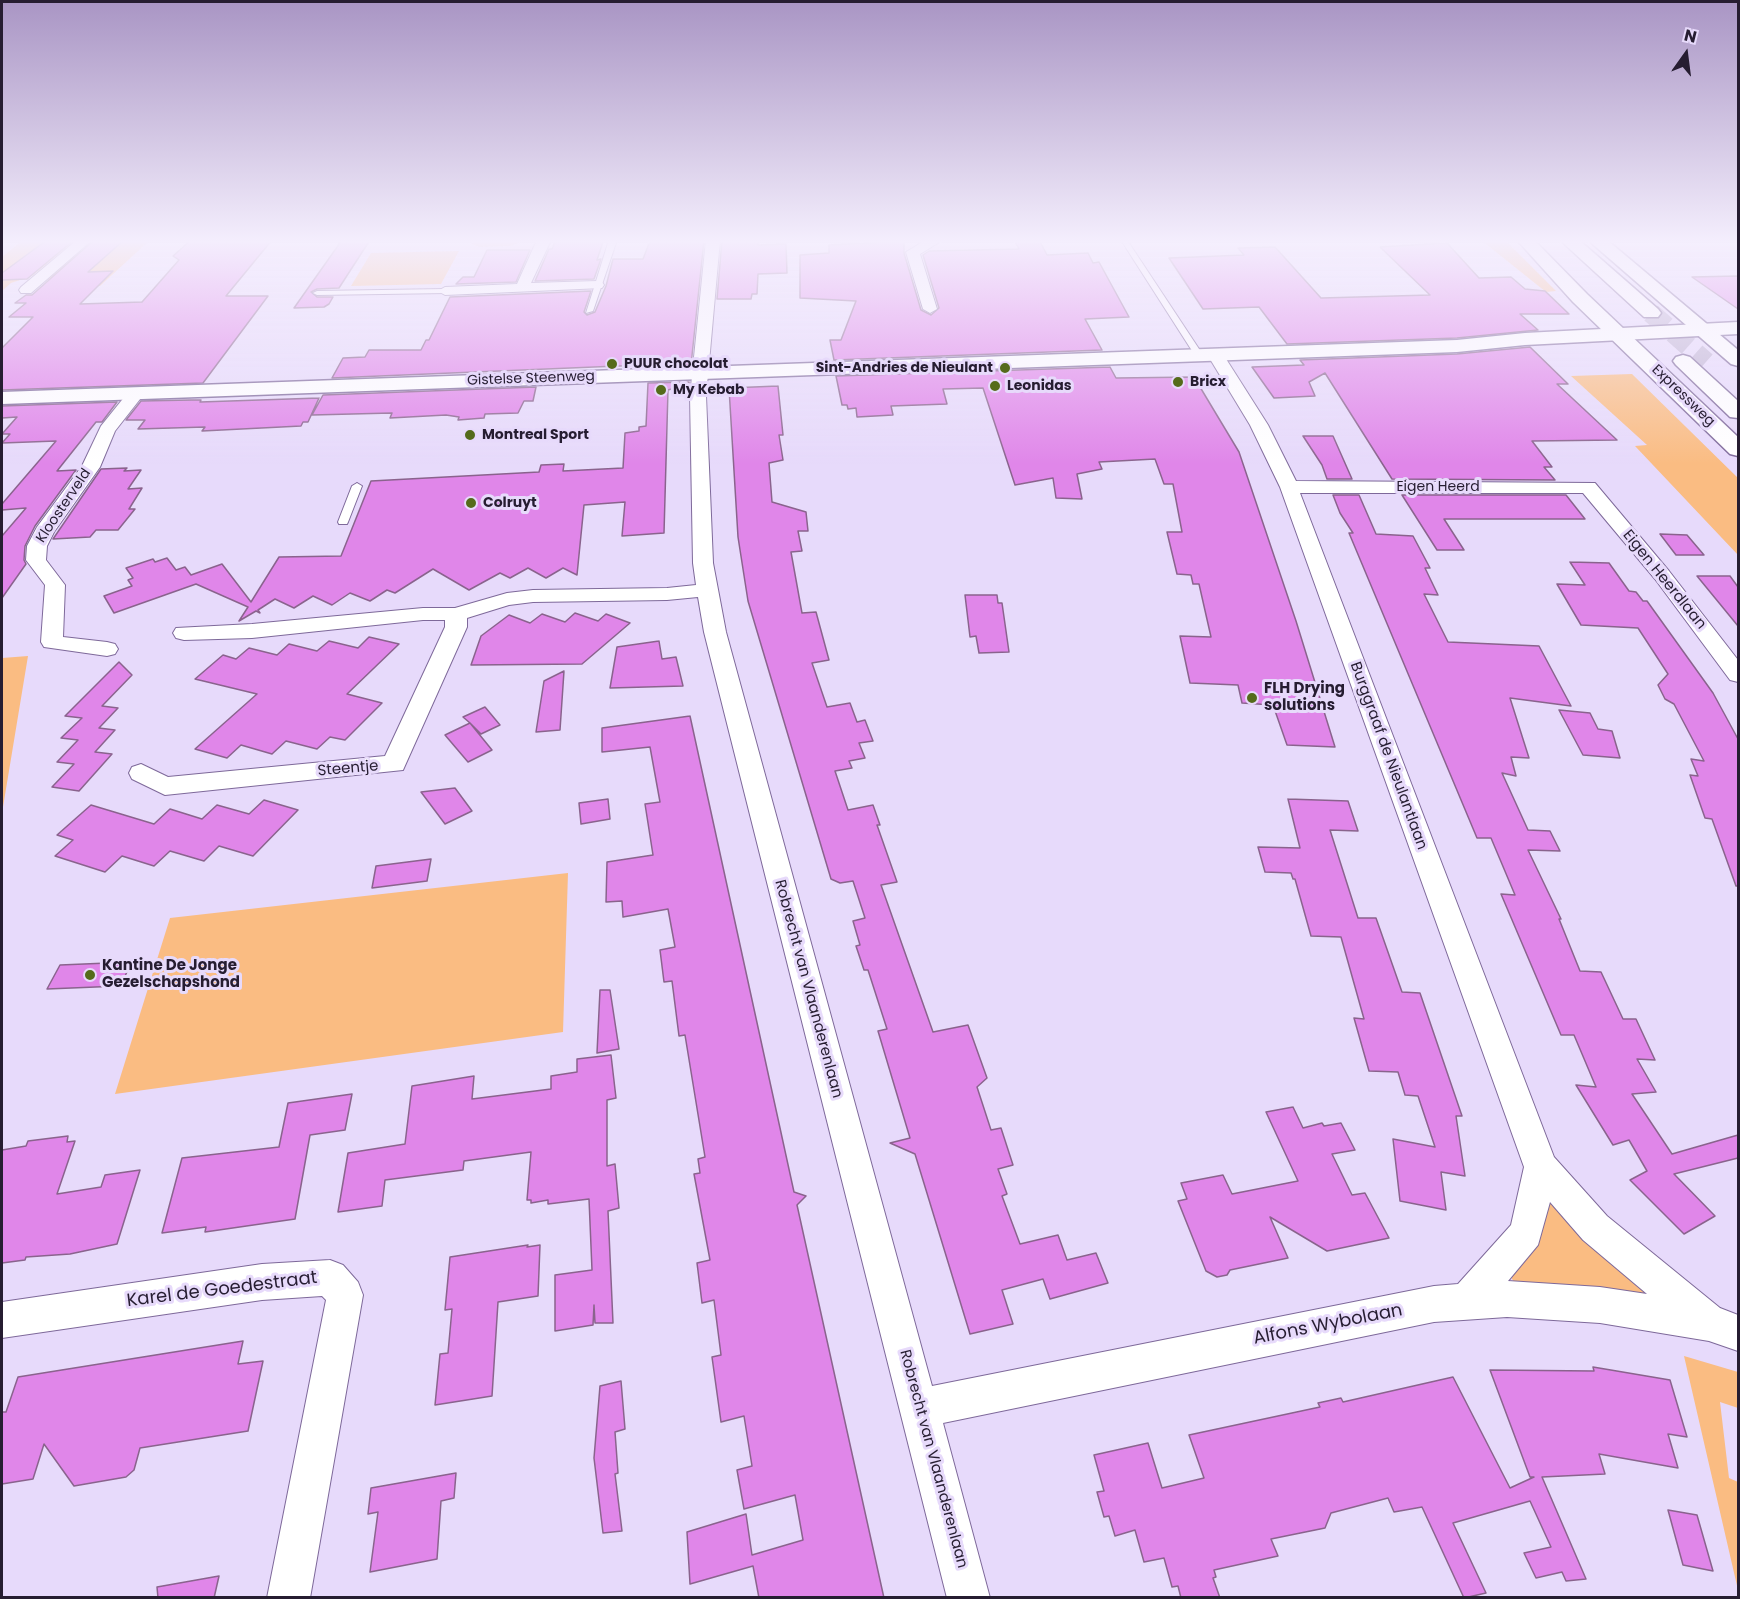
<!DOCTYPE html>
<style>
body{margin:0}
#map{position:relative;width:1740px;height:1599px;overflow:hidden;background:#e7dafb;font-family:Poppins,sans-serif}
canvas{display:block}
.frame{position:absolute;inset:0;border:3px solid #261d31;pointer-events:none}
.north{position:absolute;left:1656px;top:24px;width:60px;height:60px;-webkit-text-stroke:4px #e7dafb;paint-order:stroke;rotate:14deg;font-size:16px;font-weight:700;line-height:24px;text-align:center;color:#261d31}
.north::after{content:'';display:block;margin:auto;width:21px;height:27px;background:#261d31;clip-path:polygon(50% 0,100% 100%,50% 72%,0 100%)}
</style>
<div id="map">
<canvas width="1740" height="1599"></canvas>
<div class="frame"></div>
<div class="north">N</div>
</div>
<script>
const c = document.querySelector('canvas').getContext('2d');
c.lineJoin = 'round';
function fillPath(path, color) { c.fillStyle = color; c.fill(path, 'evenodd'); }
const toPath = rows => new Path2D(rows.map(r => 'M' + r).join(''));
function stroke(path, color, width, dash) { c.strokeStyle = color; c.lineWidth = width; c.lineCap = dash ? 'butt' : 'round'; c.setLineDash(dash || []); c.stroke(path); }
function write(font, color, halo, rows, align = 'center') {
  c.font = font + ' Poppins,sans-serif'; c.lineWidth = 6; c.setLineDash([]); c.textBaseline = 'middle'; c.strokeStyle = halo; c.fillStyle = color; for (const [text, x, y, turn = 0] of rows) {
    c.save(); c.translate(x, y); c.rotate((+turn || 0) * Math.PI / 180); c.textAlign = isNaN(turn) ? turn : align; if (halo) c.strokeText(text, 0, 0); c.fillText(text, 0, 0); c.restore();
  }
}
fillPath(toPath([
 [23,240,47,240,33,251,55,249,66,240,76,240,32,276,11,283,2,291,2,257],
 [94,240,104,240,84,255,108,255,124,240,150,240,100,286,50,287,48,279],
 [473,240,526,240,510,246,480,247,472,244],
 [1481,240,1505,240,1556,291,1546,292],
 [459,251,441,284,351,286,371,253],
 [1632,374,1738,478,1738,555,1635,446,1647,445,1571,376],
 [28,656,2,813,2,814,2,658],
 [568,873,563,1032,115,1094,170,918],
 [1547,1194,1659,1297,1515,1284,1511,1277],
 [1684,1356,1738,1372,1738,1408,1720,1402,1729,1478,1738,1482,1738,1590]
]), '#fabc82');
const building = toPath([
 [47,240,74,240,27,279,2,280,2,273,47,240],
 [94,240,124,240,88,272,113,271,80,304,142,302,179,260,173,256,191,240,272,240,226,296,268,296,203,383,2,390,2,348,33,317,9,317,26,303,15,303,26,295,32,295,94,240],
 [342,240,370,240,339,288,317,289,311,292,317,297,333,297,329,304,324,307,294,308,342,240],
 [704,240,691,365,618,366,332,378,343,358,365,357,369,350,421,350,426,340,429,340,450,297,591,291,584,312,587,315,595,312,606,286,613,259,643,259,650,241,704,240],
 [722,240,758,240,758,245,786,244,787,273,758,274,757,294,752,294,751,299,717,299,722,240],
 [1014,240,1039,240,1047,255,1088,253,1093,263,1099,262,1129,317,1085,319,1102,350,834,360,830,340,841,340,856,301,800,298,800,255,829,253,829,245,904,241,904,253,921,310,931,315,939,308,923,255,929,251,1019,249,1014,240],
 [555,242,603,242,597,260,601,259,594,279,535,281,549,249,552,249,555,242],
 [1447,243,1479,278,1511,277,1525,289,1545,291,1569,314,1520,314,1538,330,1457,338,1287,344,1259,307,1203,309,1169,258,1244,255,1238,248,1275,247,1321,298,1430,295,1380,247,1447,243],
 [487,250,530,250,516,282,456,284,463,277,474,277,487,250],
 [1738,276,1738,309,1692,277,1738,276],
 [1530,347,1568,384,1557,384,1617,440,1532,441,1552,467,1544,467,1555,480,1392,479,1325,373,1309,382,1315,396,1274,398,1252,367,1304,365,1300,360,1457,354,1530,347],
 [1110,367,1116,378,1194,377,1239,452,1296,621,1335,747,1287,745,1273,705,1242,703,1238,685,1190,683,1180,636,1211,637,1199,584,1193,584,1191,575,1177,574,1167,532,1182,532,1173,484,1164,484,1155,459,1099,462,1102,469,1077,474,1082,499,1056,498,1053,478,1015,485,983,388,943,389,947,404,891,406,893,415,857,417,856,408,848,409,847,405,842,405,836,376,1110,367],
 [689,382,689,384,668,390,664,533,622,536,625,502,584,505,577,575,563,568,546,578,528,568,510,578,500,573,469,590,433,569,395,593,387,590,370,601,350,593,332,605,313,596,294,608,275,599,258,610,260,613,256,611,239,621,248,607,196,584,114,613,104,596,132,586,128,580,133,578,126,568,153,559,155,562,167,558,176,570,185,567,191,575,222,564,251,602,279,557,341,556,371,481,539,472,541,465,564,464,563,471,623,468,625,433,639,431,639,427,646,426,648,383,689,382],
 [778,386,783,435,779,435,783,460,769,463,772,502,806,512,808,531,798,531,802,551,791,552,802,613,816,612,829,660,812,663,827,707,850,703,857,722,865,720,873,741,859,743,865,758,849,761,852,768,835,771,848,810,873,805,880,825,877,825,897,882,881,885,933,1032,968,1025,987,1078,977,1087,991,1130,1001,1128,1013,1165,998,1169,1007,1194,1002,1196,1020,1244,1058,1235,1067,1260,1096,1253,1108,1283,1050,1299,1043,1279,1002,1290,1013,1324,970,1334,915,1154,890,1143,910,1138,878,1031,887,1029,868,970,864,970,856,946,860,945,853,921,865,918,853,881,840,883,831,879,748,601,738,537,729,388,778,386],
 [536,387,533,401,524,401,518,413,485,414,484,418,458,420,459,417,446,415,390,418,392,413,312,415,323,395,536,387],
 [319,398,308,422,303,422,301,426,202,431,205,427,138,429,145,420,126,420,141,401,191,400,201,400,200,402,319,398],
 [117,402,102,422,96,422,57,471,76,470,35,526,25,546,24,560,26,564,2,598,2,536,26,508,2,510,2,504,56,441,2,443,10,434,2,434,17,417,2,418,2,406,117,402],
 [1303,436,1333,436,1352,479,1327,479,1322,465,1303,436],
 [127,468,124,471,141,470,128,489,142,488,129,509,135,509,118,530,96,530,90,537,53,539,101,469,127,468],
 [1333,495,1359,495,1376,534,1413,536,1430,568,1425,568,1438,595,1424,594,1448,642,1539,646,1571,706,1510,698,1529,758,1511,757,1516,776,1502,773,1528,830,1550,831,1560,851,1528,850,1561,919,1559,919,1580,971,1601,972,1623,1019,1636,1019,1655,1060,1637,1059,1656,1092,1632,1094,1672,1154,1738,1135,1738,1158,1674,1174,1715,1216,1684,1234,1630,1180,1647,1171,1629,1140,1613,1145,1576,1085,1596,1087,1574,1035,1561,1035,1501,894,1515,895,1491,838,1477,838,1349,533,1353,533,1340,513,1333,495],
 [1402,495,1566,495,1585,519,1444,519,1464,550,1437,550,1402,495],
 [1660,534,1687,535,1704,555,1676,555,1660,534],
 [1570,562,1609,563,1629,591,1636,592,1643,601,1647,601,1713,693,1738,739,1738,886,1736,886,1712,819,1705,818,1690,775,1698,776,1691,759,1704,761,1674,704,1665,699,1658,685,1668,674,1638,628,1581,625,1557,584,1585,585,1570,562],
 [1697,576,1730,576,1738,587,1738,626,1697,576],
 [965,595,997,595,998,603,1002,603,1009,652,979,653,976,636,970,637,965,595],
 [575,613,598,621,606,614,630,623,582,664,471,665,481,636,509,615,530,623,542,614,565,622,575,613],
 [369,637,399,644,347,694,382,703,345,740,330,737,317,749,286,741,272,754,241,745,227,758,195,749,257,694,195,679,223,655,236,659,249,648,277,655,289,644,317,651,329,641,358,648,369,637],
 [659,641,662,659,676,657,683,686,610,688,617,647,659,641],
 [119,662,132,675,102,706,118,708,99,728,115,730,95,752,112,754,79,791,52,787,74,764,57,762,78,740,61,738,82,718,65,716,119,662],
 [564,671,560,730,536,732,544,681,564,671],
 [485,707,500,725,481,734,470,723,492,750,468,762,445,735,470,723,463,717,485,707],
 [1559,710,1590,713,1598,729,1612,731,1620,758,1583,755,1559,710],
 [690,716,794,1192,806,1196,797,1205,884,1598,759,1598,753,1566,690,1584,687,1532,746,1514,752,1555,803,1540,795,1495,744,1509,737,1470,752,1466,744,1416,721,1422,712,1357,721,1355,714,1300,702,1303,697,1263,710,1260,694,1174,700,1173,698,1159,705,1157,685,1035,679,1036,672,981,664,982,660,950,675,947,668,909,623,917,622,901,606,902,607,862,653,855,645,804,660,802,650,747,602,752,602,728,690,716],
 [455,788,472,811,445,824,421,792,455,788],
 [608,799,610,819,581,824,579,803,608,799],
 [1288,799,1348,801,1358,831,1330,830,1358,918,1376,918,1402,992,1420,993,1462,1116,1456,1116,1465,1176,1441,1172,1446,1210,1400,1201,1393,1139,1435,1147,1418,1096,1405,1095,1398,1072,1369,1071,1354,1018,1364,1019,1341,937,1311,936,1295,879,1293,879,1291,873,1265,872,1258,847,1300,848,1288,799],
 [264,800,298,810,253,856,219,846,204,861,170,851,154,866,122,856,105,872,55,856,73,840,57,835,91,805,154,824,170,809,202,819,217,805,249,814,264,800],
 [431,859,427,881,372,888,376,866,431,859],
 [132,962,120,986,47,989,60,965,132,962],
 [600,990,610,990,619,1049,597,1053,600,990],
 [611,1055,616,1098,607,1100,607,1166,615,1164,619,1208,608,1211,613,1323,595,1323,594,1305,593,1325,555,1331,555,1275,592,1270,589,1199,548,1204,548,1200,531,1203,531,1200,527,1200,531,1152,464,1161,463,1170,385,1180,382,1206,338,1212,348,1153,405,1144,412,1086,474,1076,472,1099,551,1089,551,1076,577,1072,577,1059,611,1055],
 [352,1094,345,1130,310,1135,295,1219,205,1232,206,1227,162,1233,182,1158,279,1147,288,1103,352,1094],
 [1293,1107,1303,1128,1322,1123,1324,1126,1341,1123,1355,1150,1332,1154,1352,1195,1365,1193,1389,1238,1327,1251,1270,1217,1288,1258,1230,1270,1227,1275,1217,1277,1206,1271,1178,1201,1187,1199,1181,1183,1223,1175,1232,1194,1298,1181,1266,1112,1293,1107],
 [68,1136,67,1142,75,1141,57,1194,101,1187,105,1175,140,1170,117,1244,70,1254,26,1257,25,1260,2,1263,2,1150,26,1146,28,1141,68,1136],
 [528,1245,527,1247,540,1245,538,1296,498,1302,492,1396,435,1405,440,1354,448,1353,452,1309,445,1310,450,1257,528,1245],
 [243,1341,238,1364,263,1361,248,1431,140,1448,134,1470,126,1477,74,1486,44,1444,33,1479,2,1484,2,1412,6,1412,18,1377,243,1341],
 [1593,1367,1670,1380,1687,1437,1668,1434,1678,1468,1599,1454,1605,1474,1542,1477,1586,1579,1566,1581,1562,1572,1536,1578,1524,1553,1551,1547,1530,1501,1453,1523,1486,1593,1464,1598,1422,1507,1394,1512,1388,1498,1331,1513,1325,1528,1271,1539,1278,1556,1214,1570,1216,1577,1213,1578,1220,1598,1181,1598,1178,1586,1172,1587,1164,1558,1144,1562,1135,1530,1115,1536,1109,1516,1104,1517,1097,1492,1104,1491,1094,1455,1148,1443,1162,1488,1204,1478,1189,1435,1320,1407,1318,1403,1341,1398,1343,1402,1453,1377,1510,1488,1534,1477,1530,1477,1490,1370,1594,1371,1593,1367],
 [621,1381,625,1429,615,1432,618,1473,615,1474,622,1531,603,1533,594,1458,600,1386,621,1381],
 [456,1473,454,1498,441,1501,437,1559,370,1572,378,1512,368,1514,371,1488,456,1473],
 [1668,1510,1697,1515,1713,1571,1683,1565,1668,1510],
 [219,1576,214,1598,158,1598,157,1587,219,1576]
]);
fillPath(building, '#e086e9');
stroke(building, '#8a638d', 1.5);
stroke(toPath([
 [1651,313,1706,362]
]), '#c0b4d3', 20, [20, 10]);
const service = toPath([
 [609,240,617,240,593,311,586,313,609,240],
 [1121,240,1127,240,1203,355,1202,357,1196,357,1121,240],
 [445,289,448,289,448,293,317,295,313,293,317,291,445,289],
 [357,483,362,486,348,522,347,524,339,524,338,522,352,486,357,483]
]);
const minor = toPath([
 [77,240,92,240,31,293,21,293,19,290,21,287,77,240],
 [537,240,551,240,531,283,597,281,602,282,604,285,602,288,445,295,438,291,445,287,517,284,537,240],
 [706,240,720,240,706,396,713,563,726,632,932,1386,1434,1286,1458,1284,1511,1225,1524,1167,1280,487,1250,425,1207,354,1215,349,1221,351,1268,425,1296,481,1595,483,1669,571,1738,660,1738,682,1730,680,1655,579,1583,493,1300,493,1554,1157,1607,1216,1720,1308,1738,1315,1738,1351,1709,1341,1600,1323,1507,1317,1434,1322,943,1423,990,1598,947,1598,704,632,698,597,667,600,533,602,509,605,467,618,467,627,403,770,165,795,132,779,129,773,132,767,141,764,168,777,385,756,445,627,445,620,423,620,252,638,184,640,176,638,173,633,176,628,252,624,423,608,455,608,507,593,533,590,667,588,696,585,693,563,690,396,706,240],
 [1550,1202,1583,1240,1647,1294,1600,1287,1508,1281,1538,1245,1550,1202],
 [926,240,943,240,920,254,937,309,930,313,923,309,906,252,926,240],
 [136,389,144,394,115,431,100,467,54,532,47,546,46,560,65,585,63,637,107,642,115,644,118,649,115,654,107,656,44,647,41,642,45,585,26,560,27,546,37,527,82,466,101,426,130,390,136,389],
 [330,1260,343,1265,358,1282,363,1295,310,1598,267,1598,326,1300,322,1296,262,1300,2,1338,2,1302,262,1264,330,1260]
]);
const tertiary = toPath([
 [1517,240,1534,240,1587,294,1738,437,1738,456,1730,454,1573,302,1517,240],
 [1588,240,1607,240,1738,350,1738,366,1731,364,1588,240]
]);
const secondary = toPath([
 [1738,322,1738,334,1525,345,1457,352,2,404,2,392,1457,340,1525,333,1738,322]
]);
const trunk = toPath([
 [1560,240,1579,240,1658,309,1661,313,1658,317,1644,317,1560,240],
 [1683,355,1690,357,1738,401,1738,418,1730,417,1676,365,1673,361,1676,357,1683,355]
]);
stroke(service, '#7e699a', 2);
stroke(minor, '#7e699a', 2);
stroke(tertiary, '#7e699a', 3);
stroke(secondary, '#7e699a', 3);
stroke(trunk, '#7e699a', 3);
fillPath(service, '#fff');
fillPath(minor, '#fff');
fillPath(tertiary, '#fff');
fillPath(secondary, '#fff');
fillPath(trunk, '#fff');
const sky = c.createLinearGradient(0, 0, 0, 464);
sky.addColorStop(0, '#a995c4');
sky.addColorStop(0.52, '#f4eefd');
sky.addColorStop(1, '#f4eefd00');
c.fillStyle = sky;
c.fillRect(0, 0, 1740, 464);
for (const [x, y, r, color] of [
 [612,364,6,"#556b1b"],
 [1005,368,6,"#556b1b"],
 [1178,382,6,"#556b1b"],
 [995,386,6,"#556b1b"],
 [661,390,6,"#556b1b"],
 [470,435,6,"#556b1b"],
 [471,503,6,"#556b1b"],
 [1252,698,6,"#556b1b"],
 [90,975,6,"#556b1b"]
]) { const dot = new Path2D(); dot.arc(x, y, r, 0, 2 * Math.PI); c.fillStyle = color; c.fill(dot); stroke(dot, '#e7dafb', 2); }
write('bold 14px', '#261d31', '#e7dafb', [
 ["PUUR chocolat",624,364],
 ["Sint-Andries de Nieulant",993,368,"right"],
 ["Bricx",1190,382],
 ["Leonidas",1007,386],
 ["My Kebab",673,390],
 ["Montreal Sport",482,435],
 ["Colruyt",483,503]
], 'left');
write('14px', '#261d31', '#e7dafb', [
 ["Gistelse Steenweg",531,379,-2],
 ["Expressweg",1683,396,44],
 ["Eigen Heerd",1438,487],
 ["Kloosterveld",64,506,-56]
]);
write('15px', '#261d31', '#e7dafb', [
 ["Eigen Heerdlaan",1664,580,51],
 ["Burggraaf de Nieulantlaan",1388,756,70],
 ["Steentje",348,769,-5],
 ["Robrecht van Vlaanderenlaan",808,989,75],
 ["Robrecht van Vlaanderenlaan",933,1459,75]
]);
write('bold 15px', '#261d31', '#e7dafb', [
 ["FLH Drying",1264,689],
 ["solutions",1264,706],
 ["Kantine De Jonge",102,966],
 ["Gezelschapshond",102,983]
], 'left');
write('18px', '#261d31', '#e7dafb', [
 ["Karel de Goedestraat",222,1290,-7],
 ["Alfons Wybolaan",1328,1325,-11]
]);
</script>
